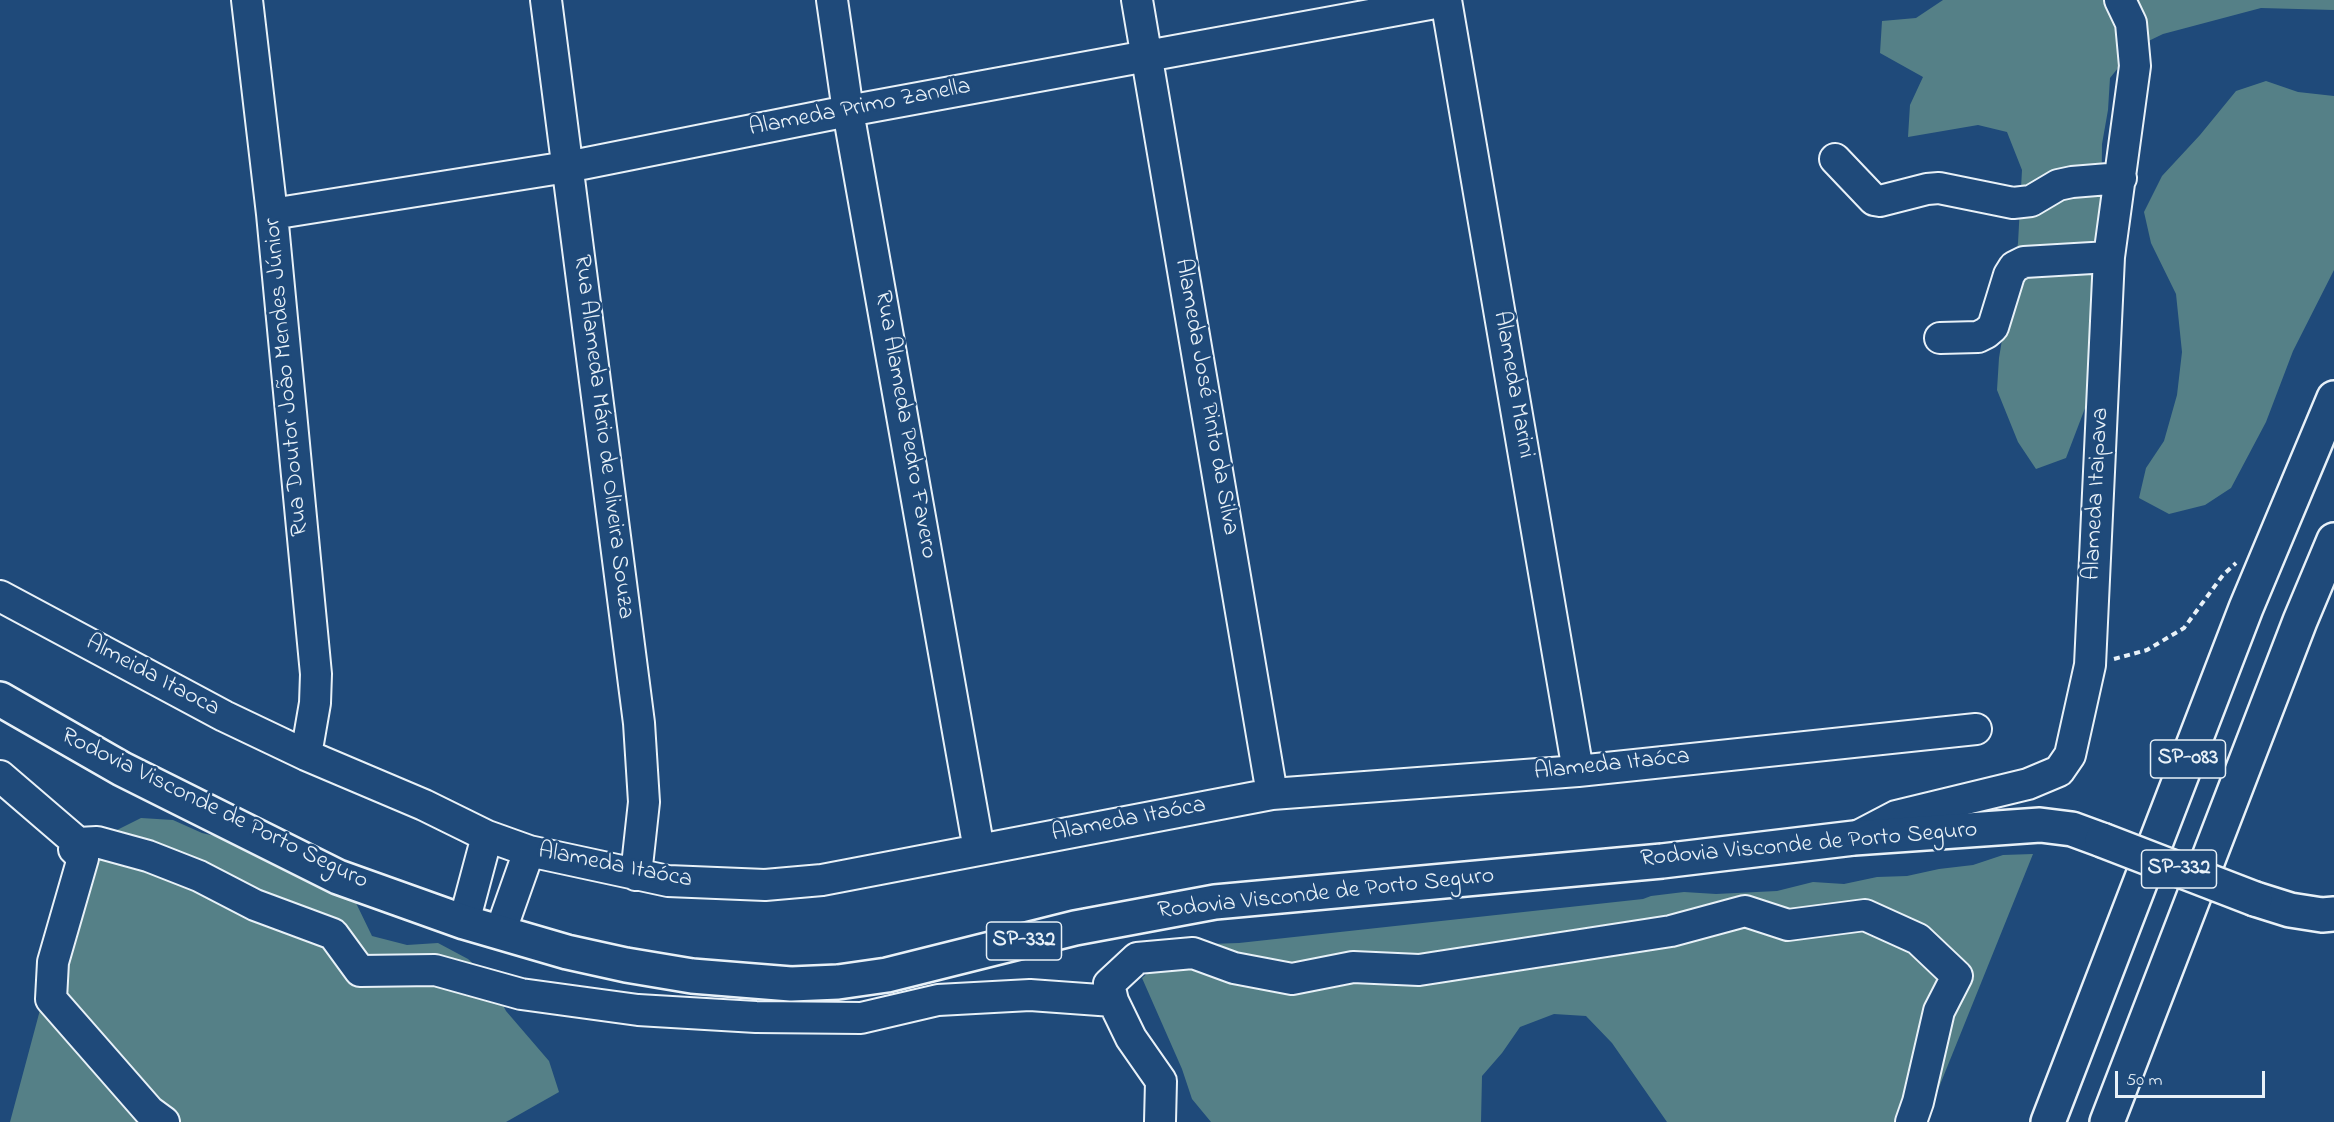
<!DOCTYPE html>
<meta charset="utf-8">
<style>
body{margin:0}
#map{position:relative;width:2334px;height:1122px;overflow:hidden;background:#1f4a7a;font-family:"Indie Flower",sans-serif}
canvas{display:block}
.scale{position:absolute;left:2115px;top:1071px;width:150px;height:27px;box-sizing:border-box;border:3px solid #e8f1f8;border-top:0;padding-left:8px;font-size:18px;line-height:21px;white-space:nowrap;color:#e8f1f8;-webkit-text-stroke:4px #1f4a7a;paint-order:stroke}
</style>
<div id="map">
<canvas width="2334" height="1122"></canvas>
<div class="scale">50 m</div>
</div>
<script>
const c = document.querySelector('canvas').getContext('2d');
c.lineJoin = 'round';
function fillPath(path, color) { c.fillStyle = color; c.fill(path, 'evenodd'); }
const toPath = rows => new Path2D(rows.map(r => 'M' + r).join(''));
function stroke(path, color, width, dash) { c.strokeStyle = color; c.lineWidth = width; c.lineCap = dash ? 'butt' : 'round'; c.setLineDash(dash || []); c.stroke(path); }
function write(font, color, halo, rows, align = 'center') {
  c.font = font + ' "Indie Flower",sans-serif'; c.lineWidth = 5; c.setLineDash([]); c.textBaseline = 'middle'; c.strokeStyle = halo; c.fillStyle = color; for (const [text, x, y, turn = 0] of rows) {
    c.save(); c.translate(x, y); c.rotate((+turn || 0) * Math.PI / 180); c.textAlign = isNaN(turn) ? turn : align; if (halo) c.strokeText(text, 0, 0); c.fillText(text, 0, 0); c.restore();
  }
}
fillPath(toPath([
 [1943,0,2334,0,2334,10,2261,8,2163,34,2134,48,2110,78,2108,110,2102,144,2101,233,2095,382,2066,458,2036,469,2018,442,1997,390,1999,358,2018,243,2022,170,2007,132,1978,125,1908,137,1910,105,1923,77,1880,53,1882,21,1916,18],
 [2266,81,2298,92,2334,96,2334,270,2293,351,2266,422,2231,488,2205,505,2169,514,2139,498,2146,468,2164,441,2177,395,2182,352,2176,294,2151,243,2144,212,2162,176,2200,135,2236,91],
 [141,818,173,820,202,833,232,840,326,887,356,903,372,936,407,945,438,943,468,959,490,979,506,1011,549,1061,559,1092,506,1122,10,1122,70,898,109,834],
 [2033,854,1925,1122,1667,1122,1612,1043,1586,1016,1554,1014,1520,1027,1502,1053,1482,1076,1481,1122,1211,1122,1192,1099,1182,1069,1142,978,1166,957,1209,944,1239,943,1643,899,1651,896,1684,892,1716,894,1777,891,1813,882,1844,884,1877,877,1907,876,1939,869,1973,865,2003,855]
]), '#558087');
const minor = toPath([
 [247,0,272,214,316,674,315,703,306,755],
 [546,0,639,723,644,802,636,875],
 [832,0,848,111,979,850],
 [1137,0,1272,794],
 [1446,0,1578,771],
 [1835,159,1874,200,1880,201,1927,189,1939,188,2013,203,2031,201,2058,185,2072,182,2121,178],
 [272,214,567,167,848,111,1446,1],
 [1940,338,1978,337,1986,333,1993,327,2009,275,2014,267,2024,262,2109,257],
 [0,596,224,716,306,755,424,805,487,836,529,851,668,881,765,885,822,880,1272,794,1578,771,1976,729],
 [0,776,78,843],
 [1854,838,1896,816,2028,784,2059,771,2070,755,2090,665,2109,257,2135,66,2131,23,2120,0],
 [464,922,487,836],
 [500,933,529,851],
 [164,1122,149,1111,51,999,53,962,83,858,74,849,78,843,97,842,148,856,199,876,255,905,333,934,360,971,435,970,521,994,638,1010,756,1017,861,1018,938,1000,1030,995,1113,1001],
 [1160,1122,1161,1081,1131,1038,1113,1001,1109,984,1137,958,1193,953,1234,968,1292,979,1353,967,1419,970,1671,931,1745,911,1788,925,1865,915,1918,939,1957,976,1939,1011,1918,1102,1911,1122]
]);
const major = toPath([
 [0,699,122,769,338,877,464,922,567,952,626,965,692,976,791,984,838,982,887,975,1075,928,1215,902,1662,861,1854,838,2040,825,2072,829,2102,840],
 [2255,899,2290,910,2322,915,2334,914]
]);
const highway = toPath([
 [2048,1122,2246,608,2334,398],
 [2107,1122,2300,621,2334,540]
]);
stroke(minor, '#e8f1f8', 34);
stroke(major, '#e8f1f8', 38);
stroke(highway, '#e8f1f8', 38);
stroke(toPath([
 [2114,659,2147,650,2184,628,2223,575,2236,563]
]), '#e8f1f8', 4, [6, 4.5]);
stroke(minor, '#1f4a7a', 30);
stroke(major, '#1f4a7a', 33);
stroke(highway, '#1f4a7a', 33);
const majorBridge = toPath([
 [2102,840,2255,899]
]);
stroke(majorBridge, '#e8f1f8', 38, []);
stroke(majorBridge, '#1f4a7a', 33);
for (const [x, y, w] of [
 [2188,759,75],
 [2179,869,75],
 [1024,941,75]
]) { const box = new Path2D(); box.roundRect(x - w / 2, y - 19, w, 38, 4.5); c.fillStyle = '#1f4a7a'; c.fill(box); stroke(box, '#e8f1f8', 1.5); }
write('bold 22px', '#e8f1f8', null, [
 ["SP-083",2188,759],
 ["SP-332",2179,869],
 ["SP-332",1024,941]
]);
write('24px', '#e8f1f8', '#1f4a7a', [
 ["Alameda Primo Zanella",860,109,-11],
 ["Rua Doutor João Mendes Júnior",288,377,-95],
 ["Alameda Marini",1512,385,80],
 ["Alameda José Pinto da Silva",1205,397,80],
 ["Rua Alameda Pedro Favero",904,425,80],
 ["Rua Alameda Mário de Oliveira Souza",602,437,83],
 ["Alameda Itaipava",2098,494,-87],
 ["Almeida Itaoca",152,677,28],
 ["Alameda Itaóca",1612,766,-6],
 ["Rodovia Visconde de Porto Seguro",214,810,26],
 ["Alameda Itaóca",1129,821,-11],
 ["Rodovia Visconde de Porto Seguro",1809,846,-5],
 ["Alameda Itaóca",615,867,11],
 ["Rodovia Visconde de Porto Seguro",1326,895,-6]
]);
</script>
